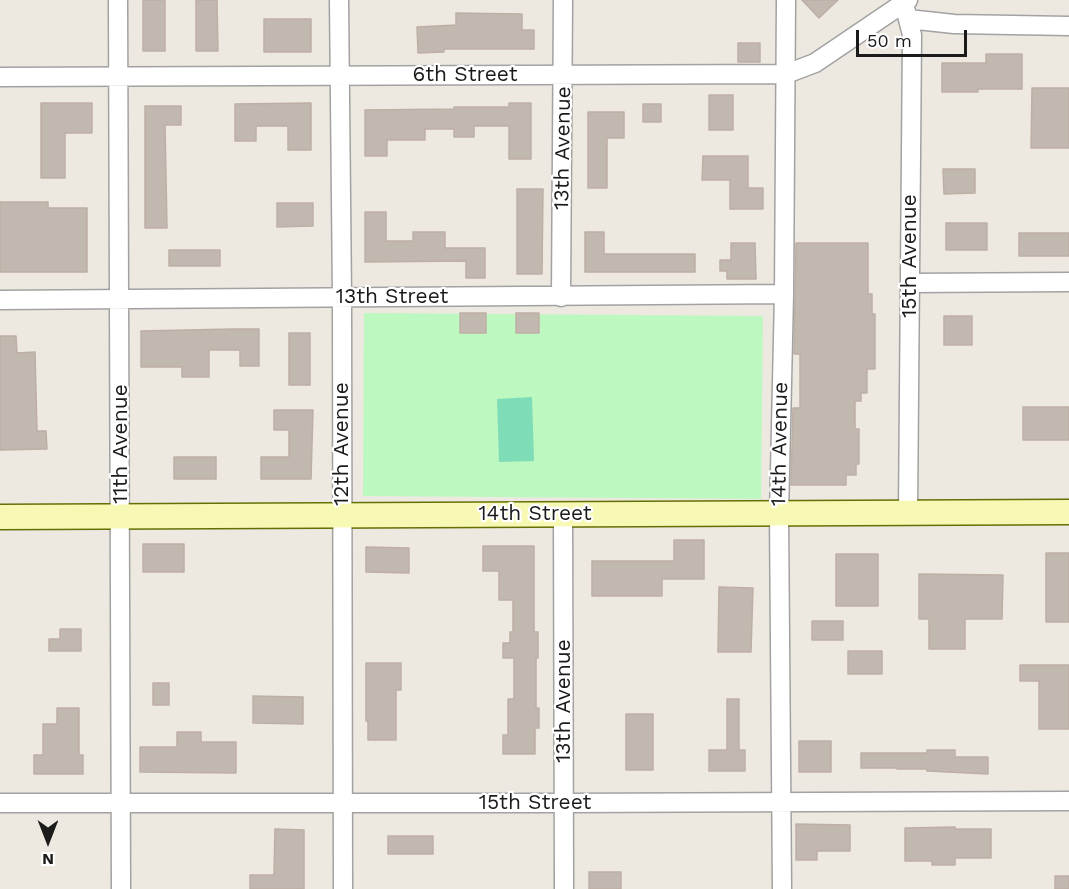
<!DOCTYPE html>
<style>
body{margin:0}
#map{position:relative;width:1069px;height:889px;overflow:hidden;background:#ede9e1;font-family:"Work Sans",sans-serif}
canvas{display:block}
.north{position:absolute;left:18px;top:811px;width:60px;height:60px;-webkit-text-stroke:4px #fff;paint-order:stroke;rotate:180deg;font-size:16px;font-weight:700;line-height:24px;text-align:center;color:#1b1b1b}
.north::after{content:'';display:block;margin:auto;width:21px;height:27px;background:#1b1b1b;clip-path:polygon(50% 0,100% 100%,50% 72%,0 100%)}
.scale{position:absolute;left:856px;top:30px;width:111px;height:27px;box-sizing:border-box;border:3px solid #1b1b1b;border-top:0;padding-left:8px;font-size:18px;line-height:21px;white-space:nowrap;color:#1b1b1b;-webkit-text-stroke:4px #fff;paint-order:stroke}
</style>
<div id="map">
<canvas width="1069" height="889"></canvas>
<div class="north">N</div>
<div class="scale">50 m</div>
</div>
<script>
const c = document.querySelector('canvas').getContext('2d');
c.lineJoin = 'round';
function fillPath(path, color) { c.fillStyle = color; c.fill(path, 'evenodd'); }
const toPath = rows => new Path2D(rows.map(r => 'M' + r).join(''));
function stroke(path, color, width, dash) { c.strokeStyle = color; c.lineWidth = width; c.lineCap = dash ? 'butt' : 'round'; c.setLineDash(dash || []); c.stroke(path); }
function write(font, color, halo, rows, align = 'center') {
  c.font = font + ' "Work Sans",sans-serif'; c.lineWidth = 4.5; c.setLineDash([]); c.textBaseline = 'middle'; c.strokeStyle = halo; c.fillStyle = color; for (const [text, x, y, turn = 0] of rows) {
    c.save(); c.translate(x, y); c.rotate((+turn || 0) * Math.PI / 180); c.textAlign = isNaN(turn) ? turn : align; if (halo) c.strokeText(text, 0, 0); c.fillText(text, 0, 0); c.restore();
  }
}
fillPath(toPath([
 [364,313,763,316,761,499,363,496]
]), '#bcf8c0');
fillPath(toPath([
 [532,397,534,461,499,462,497,399]
]), '#7edcb6');
const building = toPath([
 [143,0,165,0,165,51,143,51,143,0],
 [196,0,217,0,218,51,196,51,196,0],
 [802,0,838,0,819,18,802,0],
 [456,13,522,14,522,30,534,30,534,49,444,49,444,52,418,53,417,27,456,25,456,13],
 [264,19,311,19,311,52,264,52,264,19],
 [738,43,760,43,760,62,738,62,738,43],
 [986,54,1022,54,1022,89,978,89,978,92,942,92,942,63,986,63,986,54],
 [1032,88,1069,88,1069,148,1031,148,1032,88],
 [709,95,733,95,733,130,709,130,709,95],
 [41,103,92,103,92,133,65,133,65,178,41,178,41,103],
 [311,103,311,150,288,150,288,126,256,126,256,141,235,141,235,104,311,103],
 [509,103,531,103,531,159,509,159,509,126,474,126,474,137,454,137,454,129,425,129,425,140,387,140,387,156,365,156,365,110,454,109,454,107,509,107,509,103],
 [643,104,661,104,661,122,643,122,643,104],
 [145,106,181,106,181,125,165,125,167,228,145,228,145,106],
 [588,112,624,112,624,138,607,138,607,188,588,188,588,112],
 [703,156,748,156,748,188,763,188,763,209,730,209,730,180,702,180,703,156],
 [943,169,975,169,975,193,944,194,943,169],
 [517,189,543,189,542,274,517,274,517,189],
 [0,202,48,202,48,208,87,208,87,272,0,272,0,202],
 [277,203,313,203,313,226,277,227,277,203],
 [365,212,386,212,386,241,413,241,413,232,445,232,445,248,485,248,485,278,466,278,466,261,365,262,365,212],
 [946,223,987,223,987,250,946,250,946,223],
 [585,232,604,232,604,254,695,254,695,272,585,272,585,232],
 [1019,233,1069,233,1069,256,1019,256,1019,233],
 [731,243,755,243,756,279,727,279,727,271,720,271,720,260,731,260,731,243],
 [796,243,868,243,868,294,872,294,872,314,875,314,875,369,867,369,867,393,861,393,861,401,855,401,855,429,859,429,859,464,856,464,856,475,846,475,846,485,791,485,793,408,800,408,800,354,794,354,796,243],
 [169,250,220,250,220,266,169,266,169,250],
 [460,313,486,313,486,333,460,333,460,313],
 [516,313,539,313,539,333,516,333,516,313],
 [944,316,972,316,972,345,944,345,944,316],
 [232,329,259,329,259,366,240,366,240,350,209,350,209,377,182,377,182,367,141,367,141,331,232,329],
 [289,333,310,333,310,385,289,385,289,333],
 [0,336,16,336,17,353,35,352,37,431,46,431,47,449,0,450,0,336],
 [1023,407,1069,407,1069,440,1023,440,1023,407],
 [274,410,313,410,311,479,261,479,261,457,289,457,289,430,274,430,274,410],
 [174,457,216,457,216,479,174,479,174,457],
 [674,540,704,540,704,579,662,579,662,596,592,596,592,561,674,561,674,540],
 [143,544,184,544,184,572,143,572,143,544],
 [483,546,534,546,534,632,538,632,538,658,536,658,536,708,539,708,539,728,535,728,535,754,503,754,503,735,508,735,508,699,514,699,514,658,503,658,503,643,510,643,510,632,513,632,513,600,499,600,499,571,483,571,483,546],
 [366,547,409,548,409,573,366,572,366,547],
 [1046,553,1069,553,1069,622,1046,622,1046,553],
 [836,554,878,554,878,606,836,606,836,554],
 [919,574,1003,575,1002,619,965,619,965,649,929,649,929,619,919,619,919,574],
 [719,587,753,588,751,652,718,652,719,587],
 [812,621,843,621,843,640,812,640,812,621],
 [60,629,81,629,81,651,49,651,49,639,60,639,60,629],
 [848,651,882,651,882,674,848,674,848,651],
 [366,663,401,663,401,690,396,690,396,740,368,740,368,721,366,721,366,663],
 [1020,665,1069,665,1069,729,1039,729,1039,681,1020,681,1020,665],
 [153,683,169,683,169,705,153,705,153,683],
 [253,696,303,697,303,724,253,723,253,696],
 [727,699,739,699,739,750,745,750,745,771,709,771,709,750,727,750,727,699],
 [57,708,79,708,79,755,83,755,83,774,34,774,34,755,43,755,43,724,57,724,57,708],
 [626,714,653,714,653,770,626,770,626,714],
 [177,732,201,732,201,742,236,742,236,773,140,772,140,747,177,747,177,732],
 [799,741,831,741,831,772,799,772,799,741],
 [927,750,955,750,955,757,988,757,988,774,927,771,927,769,897,769,897,768,861,768,861,753,927,753,927,750],
 [796,824,850,825,850,851,817,851,817,860,796,860,796,824],
 [955,827,955,829,991,829,991,858,955,858,955,865,932,865,932,861,905,861,905,828,955,827],
 [275,829,304,830,304,889,250,889,250,875,274,875,275,829],
 [388,836,433,836,433,854,388,854,388,836],
 [589,872,621,872,621,889,589,889,589,872],
 [1055,876,1069,876,1069,889,1055,889,1055,876]
]);
fillPath(building, '#c1b8b0');
stroke(building, '#beafa4', 1.5);
const street = toPath([
 [118,0,121,889],
 [339,0,342,297,343,889],
 [903,0,912,35,908,513],
 [908,19,954,24,1069,26],
 [0,77,786,74,815,63,908,0],
 [910,283,1069,282],
 [561,297,563,0],
 [0,300,784,294],
 [563,514,564,889],
 [0,803,564,803,1069,801],
 [782,889,779,515,784,294,786,0]
]);
const secondary = toPath([
 [0,517,1069,512]
]);
stroke(street, '#a2a2a2', 21);
stroke(secondary, '#666f05', 27);
stroke(street, '#fff', 18);
stroke(secondary, '#f6f8b3', 24);
write('21px', '#1b1b1b', '#fff', [
 ["6th Street",465,75],
 ["13th Avenue",563,148,-89],
 ["15th Avenue",910,256,-90],
 ["13th Street",392,297],
 ["11th Avenue",121,444,-90],
 ["12th Avenue",342,444,-90],
 ["14th Avenue",780,444,-89],
 ["14th Street",535,514],
 ["13th Avenue",564,701,-90],
 ["15th Street",535,803]
]);
</script>
